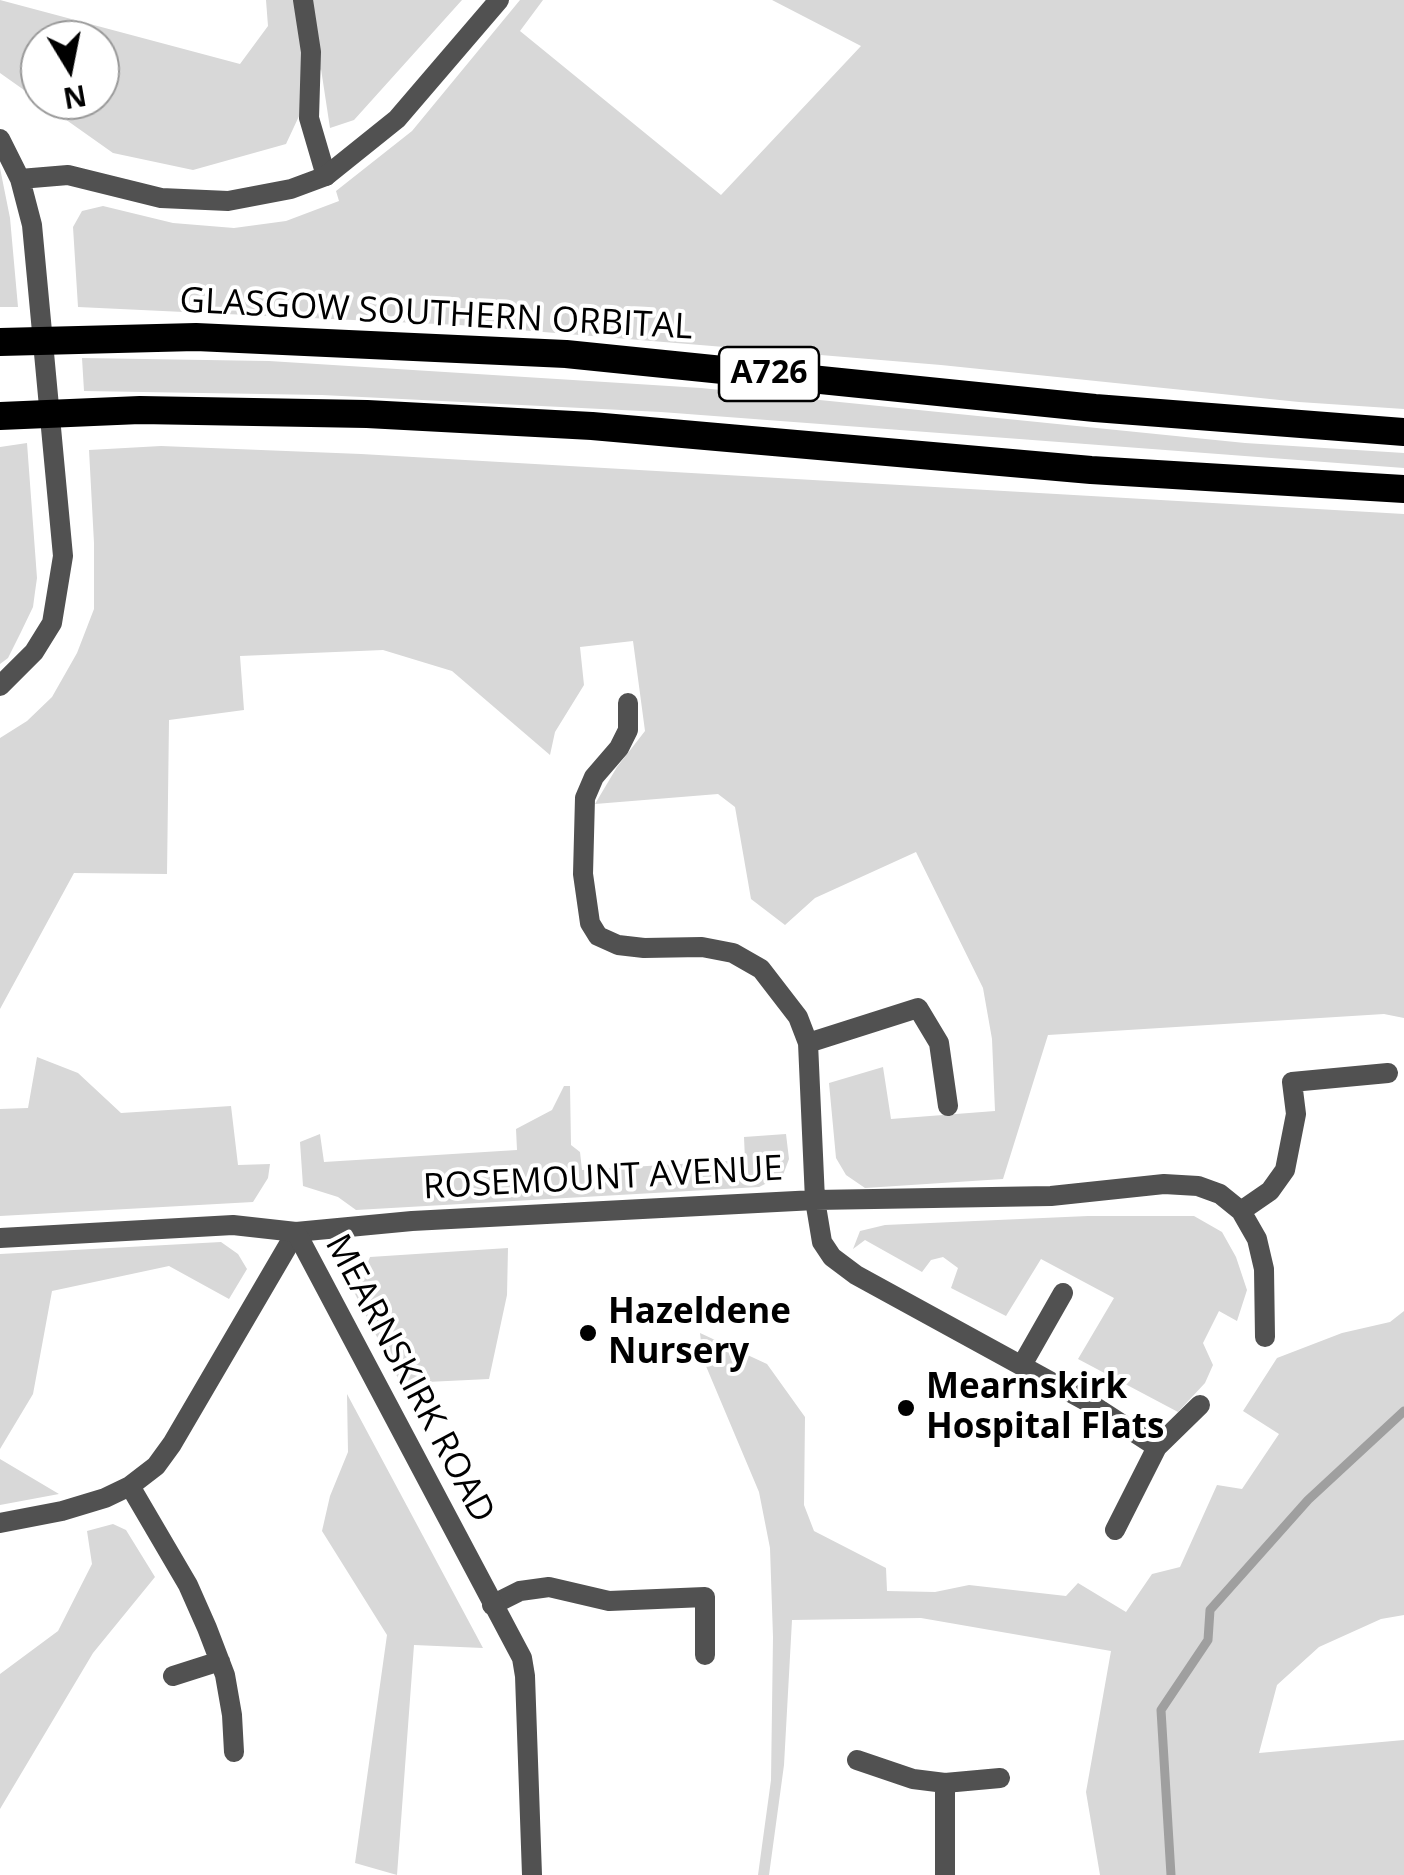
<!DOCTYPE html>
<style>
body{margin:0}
#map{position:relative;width:1404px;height:1875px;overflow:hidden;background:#fff;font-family:"Open Sans",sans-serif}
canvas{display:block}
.north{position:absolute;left:20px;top:20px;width:100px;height:100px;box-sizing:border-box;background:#fff;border:2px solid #999;border-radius:50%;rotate:170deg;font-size:28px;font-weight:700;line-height:40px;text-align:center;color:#000}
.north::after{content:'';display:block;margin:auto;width:35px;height:45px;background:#000;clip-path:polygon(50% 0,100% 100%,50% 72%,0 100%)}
</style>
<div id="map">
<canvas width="1404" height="1875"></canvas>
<div class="north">N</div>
</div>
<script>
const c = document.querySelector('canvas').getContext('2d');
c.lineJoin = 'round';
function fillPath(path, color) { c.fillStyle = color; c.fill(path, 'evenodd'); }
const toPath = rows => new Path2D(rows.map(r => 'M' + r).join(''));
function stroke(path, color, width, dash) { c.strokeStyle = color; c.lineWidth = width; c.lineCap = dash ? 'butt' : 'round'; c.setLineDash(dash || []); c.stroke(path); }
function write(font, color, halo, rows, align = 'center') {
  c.font = font + ' "Open Sans",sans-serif'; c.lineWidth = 8; c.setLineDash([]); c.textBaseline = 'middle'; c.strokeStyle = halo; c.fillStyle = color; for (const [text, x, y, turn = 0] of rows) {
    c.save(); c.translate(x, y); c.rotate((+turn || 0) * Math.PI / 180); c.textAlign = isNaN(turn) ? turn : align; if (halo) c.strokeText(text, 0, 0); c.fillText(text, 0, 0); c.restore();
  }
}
fillPath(toPath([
 [0,0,240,64,268,26,266,0,462,0,354,120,330,128,321,69,286,144,193,170,113,153,0,73],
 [40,40,100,40,100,100,40,100],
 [520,0,543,0,520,31,721,195,861,46,772,0,1404,0,1404,409,1299,402,941,365,459,325,78,307,73,227,82,211,103,206,173,223,234,228,286,221,339,201,336,191,412,131],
 [0,168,10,218,18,307,0,307],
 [82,358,269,361,701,388,1245,443,1404,453,1404,468,661,412,322,395,84,391],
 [27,443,37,578,35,592,33,607,21,632,8,658,0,664,0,447],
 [161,446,361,454,1404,514,1404,1018,1384,1014,1048,1035,1003,1179,865,1188,846,1175,836,1158,829,1083,883,1067,891,1119,995,1111,992,1039,983,988,916,852,815,898,785,925,751,899,735,807,718,794,595,804,617,767,645,731,633,641,580,647,584,685,555,732,550,755,452,671,383,650,240,656,244,710,169,720,167,874,74,873,0,1009,0,738,27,721,52,697,77,653,94,609,94,543,89,450],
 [37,1057,78,1073,121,1113,231,1106,238,1165,270,1164,268,1178,253,1202,0,1216,0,1109,28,1108],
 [564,1086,570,1086,571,1145,580,1152,582,1170,745,1160,744,1137,786,1134,789,1159,783,1175,759,1187,356,1210,338,1197,303,1186,300,1142,320,1134,324,1162,517,1150,516,1129,552,1110],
 [1088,1216,1194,1216,1222,1232,1236,1257,1247,1290,1237,1321,1219,1311,1203,1343,1213,1365,1205,1383,1178,1412,1078,1359,1114,1298,1041,1259,1006,1316,951,1288,958,1268,943,1257,931,1260,922,1272,865,1240,853,1249,860,1231,885,1225],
 [221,1242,238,1254,247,1269,229,1299,169,1266,52,1291,33,1394,0,1449,0,1254],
 [508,1248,507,1295,489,1379,406,1383,405,1392,352,1288,363,1275,370,1257],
 [1404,1311,1404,1615,1381,1619,1319,1647,1277,1685,1259,1753,1404,1740,1404,1875,1100,1875,1086,1792,1111,1651,921,1618,792,1620,784,1765,769,1875,758,1875,771,1780,773,1637,770,1548,759,1492,703,1359,700,1333,767,1364,805,1417,804,1505,814,1531,886,1568,887,1591,935,1592,969,1585,1066,1596,1078,1583,1126,1612,1152,1574,1180,1567,1217,1485,1242,1489,1279,1434,1243,1411,1277,1358,1342,1333,1390,1322],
 [347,1394,483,1648,414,1645,397,1875,355,1863,387,1635,322,1531,330,1496,348,1452],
 [0,1459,59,1494,0,1505],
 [113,1524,126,1530,155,1577,93,1653,0,1809,0,1674,58,1631,92,1564,87,1531]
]), '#d8d8d8');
stroke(toPath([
 [1171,1875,1161,1710,1208,1640,1210,1610,1308,1500,1404,1411]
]), '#9f9f9f', 9);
stroke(toPath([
 [303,0,311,52,309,118,326,176],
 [628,703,628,730,619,748,594,777,585,798,583,874,590,923,598,936,618,945,644,948,702,947,733,953,761,969,798,1017,808,1043,815,1200,822,1242,832,1257,856,1275,1086,1401,1157,1447],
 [808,1043,918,1008,939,1043,948,1106],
 [1241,1211,1270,1191,1285,1170,1296,1114,1292,1082,1388,1073],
 [1022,1365,1063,1293],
 [130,1486,188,1585,207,1628,225,1675,232,1715,234,1752],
 [0,1523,62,1511,105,1498,130,1486,156,1466,172,1444,296,1232,412,1221,815,1200,1051,1196,1164,1184,1198,1186,1220,1194,1241,1211,1257,1239,1264,1269,1265,1337],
 [1115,1530,1157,1447,1200,1405],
 [492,1605,520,1591,549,1587,609,1601,705,1597,705,1655],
 [173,1676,220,1661],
 [857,1760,913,1779,945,1783,1000,1778],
 [945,1783,945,1875]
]), '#515151', 20);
stroke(toPath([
 [0,139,20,179,32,225,63,556,52,623,34,652,0,686],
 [20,179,68,175,161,198,228,201,291,189,326,176,397,119,499,0],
 [0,1238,233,1225,296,1232,522,1658,525,1676,532,1875]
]), '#515151', 20);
stroke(toPath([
 [0,342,196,337,566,354,1095,408,1404,432],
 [0,416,140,410,367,414,592,426,1091,470,1404,489]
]), '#000', 28);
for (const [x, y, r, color] of [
 [588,1333,10,"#000"],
 [906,1408,10,"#000"]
]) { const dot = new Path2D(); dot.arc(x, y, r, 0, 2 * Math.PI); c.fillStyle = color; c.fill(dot); stroke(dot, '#fff', 4); }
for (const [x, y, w] of [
 [769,374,100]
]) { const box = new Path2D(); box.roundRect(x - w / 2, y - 27, w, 54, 8); c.fillStyle = '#fff'; c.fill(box); stroke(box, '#000', 2.5); }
write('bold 32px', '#000', null, [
 ["A726",769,374]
]);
write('35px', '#000', '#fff', [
 ["GLASGOW SOUTHERN ORBITAL",436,315,3],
 ["ROSEMOUNT AVENUE",603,1179,-3],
 ["MEARNSKIRK ROAD",409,1379,62]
]);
write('bold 35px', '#000', '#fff', [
 ["Hazeldene",608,1313],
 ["Nursery",608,1353],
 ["Mearnskirk",926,1388],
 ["Hospital Flats",926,1428]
], 'left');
</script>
